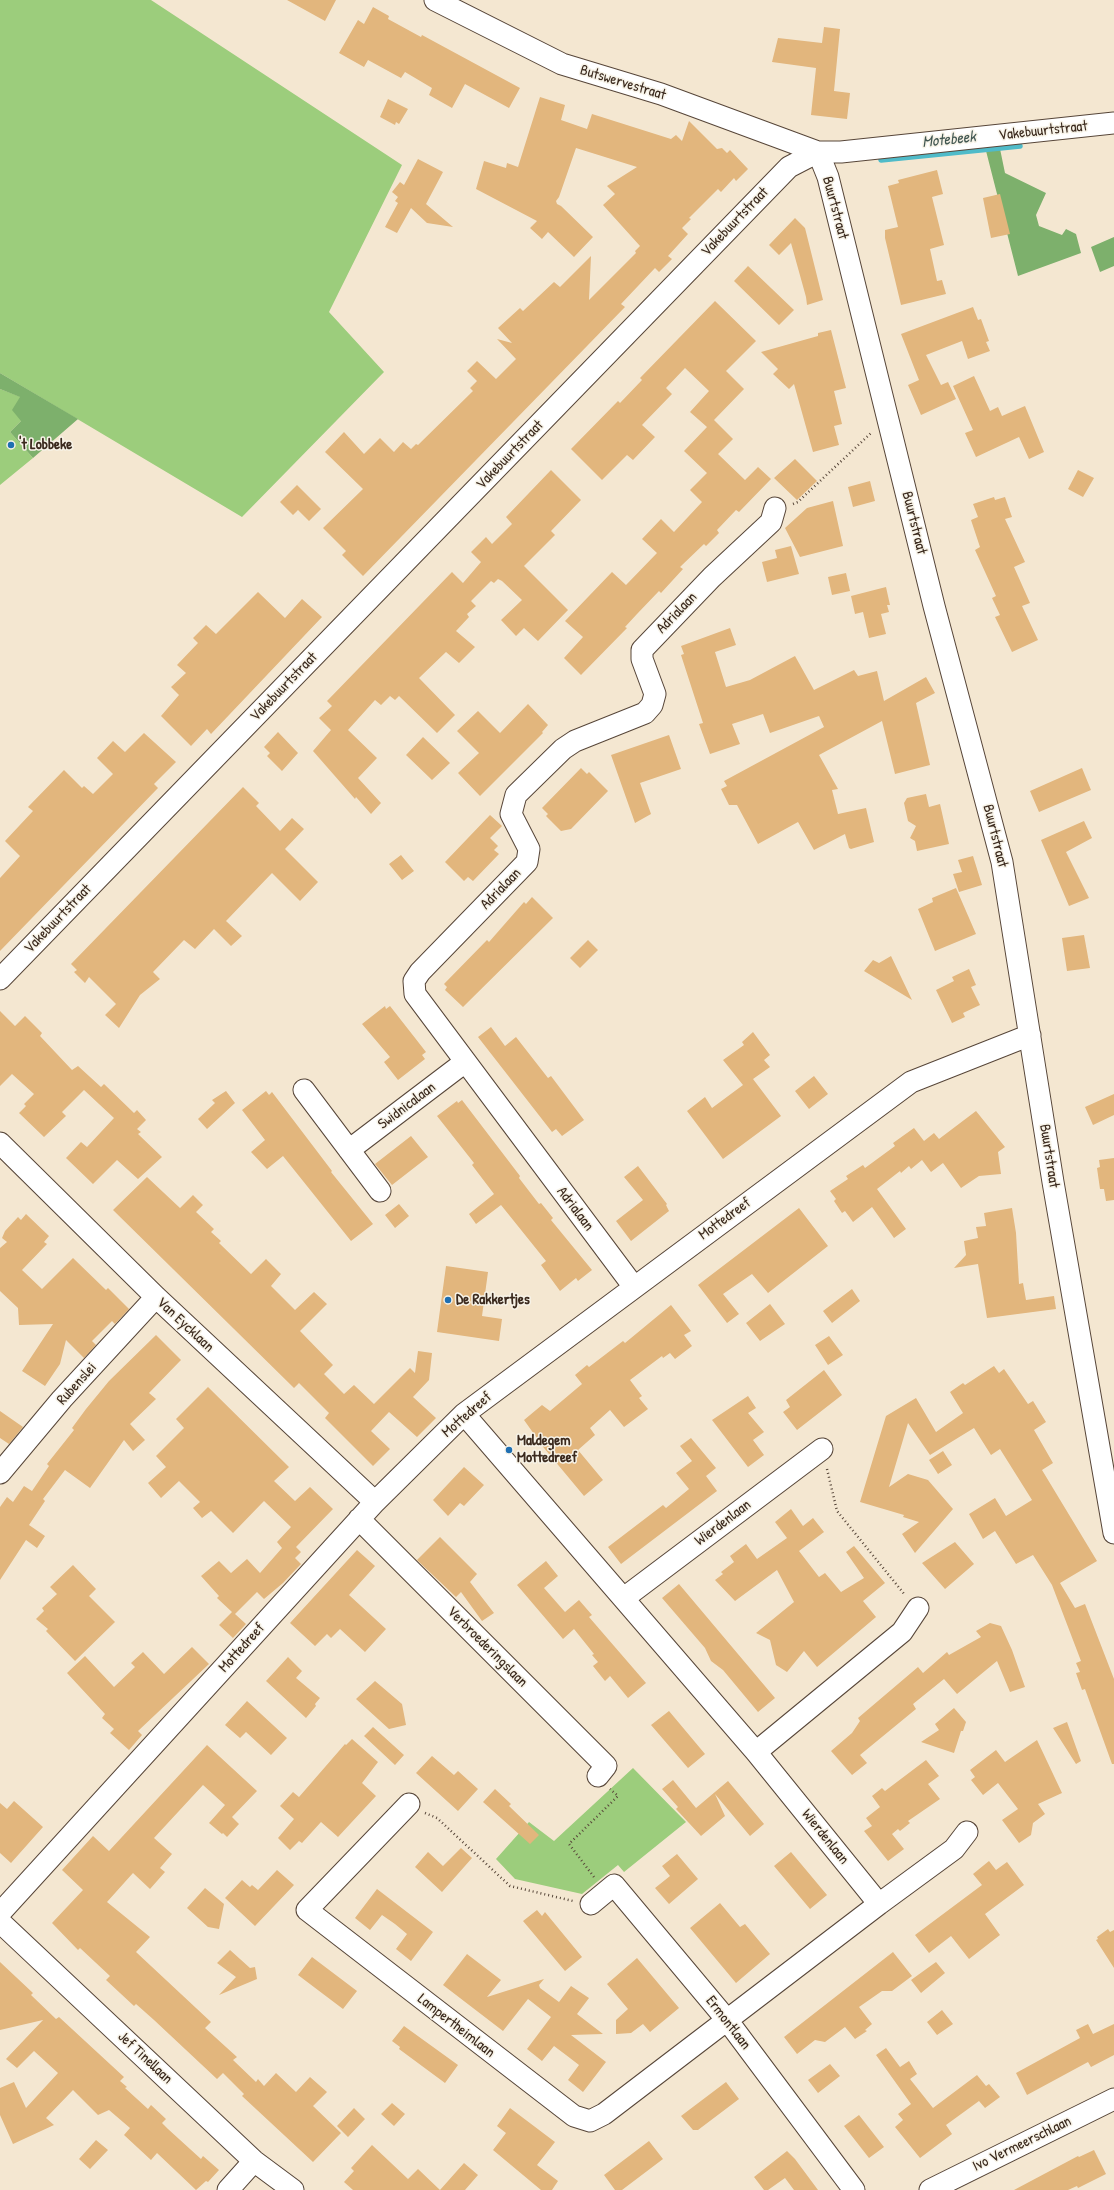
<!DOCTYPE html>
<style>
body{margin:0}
canvas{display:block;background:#f4e7d1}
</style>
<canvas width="1114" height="2190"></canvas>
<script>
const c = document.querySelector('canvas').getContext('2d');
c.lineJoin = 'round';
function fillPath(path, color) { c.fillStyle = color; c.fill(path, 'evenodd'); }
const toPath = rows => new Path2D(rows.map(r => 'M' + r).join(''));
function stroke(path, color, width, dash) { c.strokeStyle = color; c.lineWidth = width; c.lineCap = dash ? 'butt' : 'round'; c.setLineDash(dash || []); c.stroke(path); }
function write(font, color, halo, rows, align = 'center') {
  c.font = font + ' "Patrick Hand",sans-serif'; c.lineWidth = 3; c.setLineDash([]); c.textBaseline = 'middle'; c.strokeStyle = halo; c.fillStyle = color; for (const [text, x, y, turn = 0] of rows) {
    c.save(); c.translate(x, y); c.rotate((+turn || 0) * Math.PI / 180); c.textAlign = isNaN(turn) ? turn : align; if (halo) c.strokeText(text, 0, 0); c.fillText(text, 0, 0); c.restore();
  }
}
fillPath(toPath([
 [0,0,151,0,402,165,329,312,384,372,242,517,0,373],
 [0,389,21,397,21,421,10,432,33,458,0,485],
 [633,1768,686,1822,624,1872,618,1865,582,1894,515,1879,496,1859,529,1822,554,1841]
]), '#9ccd7c');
fillPath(toPath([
 [999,144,1005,173,1046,193,1036,215,1039,226,1062,235,1066,229,1076,234,1081,253,1018,276,985,147],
 [1114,237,1114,266,1100,272,1091,247],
 [0,373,78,419,33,458,10,432,21,421,12,410,20,397,0,389]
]), '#7db06c');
stroke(toPath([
 [881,160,1020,146]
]), '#4fbbc9', 5.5);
fillPath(toPath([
 [287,0,336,0,325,21],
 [373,7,389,16,388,19,421,37,422,35,520,88,509,108,465,84,452,108,429,95,432,88,405,72,401,78,368,60,364,67,339,53,358,20,364,24],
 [824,27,840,29,834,91,850,93,847,119,811,115,816,68,772,62,778,38,822,43],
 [540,97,565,105,561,120,587,129,592,114,671,139,676,135,682,141,689,121,717,149,722,148,727,153,730,150,748,169,736,181,734,178,721,192,718,189,689,218,691,219,682,228,688,234,668,256,672,259,659,272,655,268,621,304,625,307,363,576,342,555,346,551,323,528,363,489,325,452,344,432,364,454,380,438,394,452,403,442,411,449,416,444,418,445,473,391,470,388,477,381,467,371,477,361,496,379,516,359,497,339,512,343,498,328,520,308,523,311,554,282,560,287,591,256,589,300,636,253,635,251,640,246,603,205,615,194,607,186,637,167,576,148,559,197,556,201,557,204,561,206,593,237,574,257,548,232,542,239,530,228,537,221,476,189,484,161,506,168,507,163,518,167],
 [388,99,408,109,399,124,396,122,395,125,380,117],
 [418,159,443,172,426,204,453,227,427,223,411,208,397,233,385,227,398,203,395,201,398,197,392,192,400,182,404,185],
 [937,170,943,194,932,197,944,245,930,249,937,281,942,280,946,294,901,305,885,238,885,230,898,227,888,186,899,183,898,180],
 [1000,194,1010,234,991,238,983,198],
 [795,218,805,228,823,300,807,305,806,297,791,243,779,255,769,245],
 [748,266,794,310,779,325,734,281],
 [715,301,756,341,726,371,744,389,714,420,733,439,718,454,745,480,758,467,771,479,739,512,736,510,717,530,719,533,706,546,704,544,680,567,683,569,661,593,659,591,637,614,625,627,627,628,581,675,564,658,583,637,565,621,612,572,626,585,657,553,642,539,661,519,674,532,702,502,690,490,707,473,684,451,707,427,690,412,709,391,685,368,666,388,672,394,642,425,655,437,633,460,627,455,602,480,571,449,618,401,620,403,642,380,640,378],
 [973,307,978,320,981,319,989,341,986,342,990,351,968,359,962,341,926,355,941,385,948,382,956,399,921,415,908,385,919,380,901,334],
 [831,330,846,388,834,391,842,424,834,426,839,445,813,452,794,384,789,389,773,374,778,369,761,352,818,336,818,333],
 [974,376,990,411,998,407,1002,416,1025,406,1044,452,1029,459,1019,437,976,457,965,433,973,430,953,386],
 [795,459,817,481,797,500,774,478],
 [551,470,581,500,551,531,555,535,524,566,568,610,538,641,524,628,516,636,501,620,522,600,502,581,498,579,494,583,491,581,471,601,476,606,467,614,469,617,456,631,475,647,459,663,446,652,419,678,455,715,437,733,399,696,395,700,390,696,381,705,375,700,348,730,377,758,358,778,381,803,371,814,356,797,355,799,313,751,331,730,319,718,332,706,327,701,452,572,463,583,481,562,471,552,486,537,492,544,512,524,506,517],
 [1078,470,1094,478,1083,497,1068,489],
 [870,481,875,501,853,507,848,487],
 [297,485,321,509,309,521,298,510,293,515,280,502],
 [994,497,995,500,1005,497,1012,517,1005,519,1025,562,1014,567,1030,603,1022,606,1038,640,1012,652,995,617,1000,615,992,598,996,596,975,550,980,547,971,520,978,517,973,504],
 [833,501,843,546,800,557,785,528,807,508],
 [791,546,799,574,767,582,762,562,777,558,775,550],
 [846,573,850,591,832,595,828,577],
 [886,587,890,605,887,605,889,612,881,614,886,634,869,638,863,612,855,614,851,596],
 [258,592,285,618,302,599,322,617,211,734,207,729,191,746,161,716,179,695,171,687,186,673,177,665,198,643,193,638,206,625,216,634],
 [730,628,736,645,715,652,726,687,750,680,795,656,814,690,854,670,858,676,877,671,884,701,926,677,935,693,916,703,930,765,895,774,882,721,819,755,838,789,832,790,838,814,866,808,874,842,851,849,849,848,845,834,814,850,798,822,758,844,737,805,729,805,721,789,727,786,724,781,824,727,819,716,770,733,763,714,732,724,740,744,710,754,699,724,703,723,681,655,684,654,681,646],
 [528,704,548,725,542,732,543,733,480,796,458,773,479,753,457,731,478,711,500,733],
 [278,732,298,753,282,771,267,756,270,753,264,747],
 [144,733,176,762,154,784,158,788,0,951,0,878,20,856,5,841,33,811,28,807,64,770,82,788,84,786,93,794,113,774,97,758,113,741,125,752],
 [669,735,681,769,640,783,651,814,635,823,611,755],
 [423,737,450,763,432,780,406,755],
 [581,768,587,774,589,772,608,791,571,829,561,831,546,816,548,814,542,808],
 [1082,768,1091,790,1039,812,1030,791],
 [243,787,259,803,256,806,280,831,292,818,304,829,285,849,318,882,300,901,272,873,226,921,242,936,231,946,214,929,195,949,184,940,153,972,160,979,140,995,119,1028,105,1015,116,1004,89,977,85,983,74,972,77,970,71,964],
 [926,794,929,807,940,804,949,844,917,851,915,841,910,838,916,826,908,821,904,803,907,798],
 [490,815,502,826,490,838,498,846,494,850,499,854,473,881,468,877,464,881,445,862],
 [1084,821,1092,838,1066,852,1089,898,1069,906,1041,840],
 [401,855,414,871,402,880,389,864],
 [973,856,982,885,959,892,953,874,962,872,958,860],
 [956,888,976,934,935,951,918,909,933,902,932,898],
 [532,897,553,918,463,1007,445,990,447,987,444,984,487,940,489,942,524,902,526,904],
 [1084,935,1090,968,1067,971,1062,938],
 [588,940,598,950,580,968,570,958],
 [891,956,912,1000,864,971,873,960,879,963],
 [969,969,976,985,971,987,980,1005,963,1013,965,1017,952,1023,936,990,954,981,952,977],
 [385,1006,386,1009,390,1006,426,1052,422,1055,425,1059,398,1080,384,1062,390,1057,362,1024],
 [0,1011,15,1026,25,1016,42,1033,40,1036,72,1070,78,1066,101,1087,104,1084,134,1113,137,1110,146,1120,137,1129,141,1132,138,1134,162,1157,138,1179,117,1160,93,1184,66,1158,81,1142,87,1147,114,1118,84,1090,62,1112,66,1116,44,1137,19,1113,26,1106,24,1104,34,1094,12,1074,0,1086],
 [491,1027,505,1046,516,1037,548,1078,551,1076,584,1120,562,1136,556,1129,552,1132,478,1037],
 [753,1032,770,1055,764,1060,770,1067,753,1079,781,1116,723,1159,687,1111,705,1097,712,1108,743,1085,723,1060,744,1045,742,1042],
 [814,1076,828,1094,809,1109,795,1091],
 [226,1091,235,1103,207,1129,198,1119,215,1103,212,1100],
 [266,1091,269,1095,272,1092,332,1171,331,1172,373,1224,351,1241,283,1156,267,1169,251,1152,265,1140,242,1110],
 [1114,1094,1114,1115,1093,1125,1085,1107],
 [462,1100,520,1176,519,1178,539,1204,541,1203,553,1218,551,1220,592,1270,578,1281,576,1278,560,1291,541,1265,546,1261,501,1205,476,1224,469,1214,494,1194,472,1165,474,1163,437,1116,457,1101,458,1103],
 [976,1111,1005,1147,998,1152,1001,1174,979,1176,961,1188,943,1163,931,1172,922,1160,911,1169,909,1166,901,1173,900,1171,877,1189,906,1229,894,1238,872,1207,853,1222,845,1211,842,1213,834,1201,836,1199,830,1191,848,1179,846,1176,863,1165,865,1168,895,1146,893,1143,914,1128,924,1141,934,1133,939,1139],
 [411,1136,428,1157,392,1185,375,1164],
 [1114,1158,1114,1200,1106,1201,1104,1189,1100,1189,1097,1168,1100,1167,1099,1160],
 [638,1166,667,1204,666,1205,669,1211,631,1241,616,1221,643,1200,624,1177],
 [147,1177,180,1208,193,1195,203,1205,196,1212,214,1229,211,1232,221,1241,219,1243,251,1274,266,1259,281,1274,271,1286,295,1310,314,1292,327,1304,300,1331,333,1365,324,1374,344,1394,354,1385,374,1404,410,1368,415,1373,418,1351,432,1353,429,1380,413,1397,436,1418,417,1437,389,1412,371,1431,390,1449,373,1466,325,1418,329,1413,299,1383,294,1388,113,1210],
 [399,1204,409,1216,395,1228,385,1215],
 [799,1208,828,1246,768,1293,752,1274,723,1294,739,1314,727,1323,698,1285],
 [1012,1208,1016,1233,1019,1284,1023,1283,1026,1300,1054,1296,1056,1309,987,1318,978,1264,954,1268,966,1255,964,1241,978,1238,976,1227,986,1226,984,1213],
 [26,1214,49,1236,44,1242,47,1244,22,1270,42,1289,73,1258,106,1290,108,1288,129,1309,115,1324,112,1321,92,1341,96,1345,84,1358,66,1340,60,1364,45,1386,22,1371,53,1324,19,1325,18,1308,0,1291,0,1248,7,1242,2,1238,5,1231,18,1217,21,1220],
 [446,1266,488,1272,482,1316,502,1319,499,1341,437,1332],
 [852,1289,860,1301,832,1323,823,1311],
 [770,1304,785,1324,760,1341,746,1323],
 [671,1305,691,1331,684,1335,692,1346,675,1359,670,1353,663,1358,662,1356,630,1380,642,1396,639,1398,648,1409,624,1427,610,1410,590,1428,595,1435,578,1450,603,1480,584,1496,544,1448,524,1420,542,1405,550,1411,582,1384,575,1375,587,1365,589,1367,623,1341,625,1343],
 [156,1335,181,1360,149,1393,156,1399,130,1424,145,1440,133,1451,124,1440,90,1488,65,1470,43,1499,45,1501,29,1525,45,1536,37,1548,26,1540,0,1580,0,1507,7,1497,13,1502,24,1486,32,1491,49,1466,47,1464,74,1430,72,1428,86,1409,109,1381],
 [829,1336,843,1355,828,1365,815,1345],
 [994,1366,999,1373,1004,1369,1028,1404,1033,1401,1046,1422,1034,1430,1053,1463,1042,1470,1097,1561,1060,1583,1075,1608,1085,1604,1114,1679,1114,1764,1112,1764,1085,1689,1082,1690,1076,1673,1080,1672,1076,1663,1081,1661,1052,1585,1033,1555,1016,1564,995,1531,983,1539,969,1514,995,1498,1006,1516,1032,1500,1000,1449,991,1455,974,1428,930,1455,908,1423,889,1487,908,1474,928,1480,953,1509,915,1553,902,1534,919,1522,903,1517,904,1515,860,1502,886,1416,916,1398,936,1432,963,1413,950,1392,963,1383,965,1385],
 [824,1370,842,1395,797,1430,783,1412,790,1407,786,1400],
 [208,1387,289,1467,274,1481,295,1501,310,1487,333,1509,296,1547,301,1552,295,1558,301,1564,283,1583,264,1599,257,1592,235,1614,246,1624,233,1638,219,1625,232,1612,217,1598,219,1596,201,1576,219,1561,231,1573,247,1559,260,1573,282,1548,277,1542,291,1527,264,1501,233,1533,211,1511,202,1518,193,1508,200,1502,179,1481,161,1498,148,1483,166,1467,156,1456,184,1428,176,1419],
 [748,1396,756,1408,748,1413,764,1432,753,1440,764,1455,748,1467,712,1420],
 [0,1411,23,1427,9,1444,0,1438],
 [691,1438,716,1468,706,1476,717,1491,621,1564,608,1547,663,1505,666,1508,689,1489,676,1473,692,1461,680,1446],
 [943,1451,952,1465,938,1474,929,1460],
 [464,1467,484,1485,464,1506,460,1503,448,1516,433,1500],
 [791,1509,803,1526,813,1518,824,1532,799,1551,819,1577,825,1573,841,1592,864,1578,846,1552,854,1546,885,1583,863,1601,876,1617,817,1667,804,1651,787,1672,776,1665,770,1640,756,1633,794,1602,777,1570,735,1601,715,1580,723,1574,721,1572,734,1562,730,1556,746,1544,757,1559,787,1538,775,1522],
 [440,1537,477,1574,470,1582,494,1613,482,1621,461,1592,456,1597,417,1560],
 [955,1542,974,1564,945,1589,922,1563],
 [357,1550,375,1566,349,1595,386,1629,365,1652,340,1629,331,1638,327,1634,315,1646,290,1623],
 [546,1561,558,1576,544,1588,565,1612,579,1600,592,1615,589,1617,646,1683,628,1698,610,1676,605,1681,593,1666,598,1662,592,1655,594,1654,574,1629,563,1639,517,1585],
 [73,1565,96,1589,89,1596,115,1622,75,1661,46,1631,48,1629,36,1619,44,1611,42,1608,57,1594,50,1587],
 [679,1584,775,1698,758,1712,723,1670,711,1661,705,1648,662,1598],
 [990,1623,1001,1626,1012,1650,1025,1687,1010,1692,997,1661,957,1694,944,1679,913,1704,916,1709,860,1755,867,1763,852,1775,831,1751,852,1733,860,1721,858,1718,918,1667,923,1673,947,1652,949,1655,981,1637,976,1631],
 [192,1647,209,1664,138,1731,142,1735,129,1750,110,1733,114,1729,102,1718,105,1714,67,1673,85,1656,114,1687,135,1667,131,1663,143,1652,164,1674],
 [288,1657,302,1671,296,1678,320,1698,315,1704,316,1706,306,1718,266,1681],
 [375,1681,402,1704,406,1725,389,1729,356,1699],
 [247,1701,287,1738,271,1755,246,1732,240,1738,225,1725],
 [954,1708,966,1722,963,1731,961,1731,954,1753,921,1742,939,1730,935,1724],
 [669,1711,705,1754,688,1768,651,1725],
 [1067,1722,1081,1761,1076,1764,1053,1728],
 [373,1727,404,1755,395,1765,364,1736],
 [352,1739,378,1762,362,1783,376,1796,338,1837,321,1822,302,1843,299,1841,290,1850,278,1838,294,1819,280,1806,293,1792,299,1797,345,1744,346,1745],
 [1037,1740,1062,1793,1038,1804,1045,1814,1033,1823,1031,1835,1019,1843,1002,1820,1018,1809,998,1783,983,1795,971,1780,975,1777,970,1770,996,1750,1005,1762],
 [207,1745,257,1791,232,1817,239,1824,227,1837,223,1833,222,1834,209,1823,225,1805,203,1785,154,1838,172,1854,160,1868,165,1872,150,1889,133,1873,107,1902,150,1937,136,1952,211,2022,205,2028,237,2057,233,2060,256,2082,258,2079,264,2086,276,2073,296,2092,310,2077,327,2092,313,2106,341,2133,313,2162,242,2096,244,2094,223,2073,217,2079,154,2020,136,2004,134,2006,106,1980,110,1976,80,1948,78,1950,52,1923,83,1890,62,1870,93,1836,109,1851],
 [432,1756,454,1775,458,1771,478,1789,458,1811,416,1773],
 [926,1760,939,1776,928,1784,940,1799,908,1821,910,1823,900,1831,898,1829,892,1834,904,1849,888,1861,864,1831,872,1826,866,1818,880,1807,872,1796,882,1788,885,1791],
 [673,1780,696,1808,728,1781,764,1824,750,1836,715,1794,725,1816,701,1836,676,1809,678,1807,662,1789],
 [495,1789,511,1804,509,1806,539,1835,530,1844,483,1802],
 [14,1801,43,1827,11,1863,0,1853,0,1803,7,1809],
 [461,1848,472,1858,442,1892,415,1867,428,1852,443,1866],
 [791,1852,827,1895,810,1909,774,1866],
 [677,1854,698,1879,669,1904,655,1888,670,1876,662,1866],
 [989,1861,996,1870,1007,1862,1024,1885,985,1914,1000,1935,969,1959,951,1936,929,1953,915,1935,982,1885,973,1874],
 [277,1870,294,1885,255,1926,225,1898,242,1880,250,1887,252,1885,258,1890],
 [205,1888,224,1904,219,1929,208,1927,187,1908],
 [377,1889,433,1932,411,1961,396,1949,407,1934,395,1924,382,1915,370,1930,355,1918],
 [720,1903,740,1927,745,1924,770,1954,736,1983,690,1928],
 [537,1910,542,1916,545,1912,582,1957,565,1971,523,1921],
 [1108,1929,1110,1932,1114,1930,1114,1968,1096,1940,1098,1939,1097,1937],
 [230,1950,250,1968,255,1967,257,1979,219,1995,236,1977,217,1963],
 [893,1952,912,1976,892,1991,882,1991,859,2007,872,2024,865,2030,867,2031,855,2039,845,2027,825,2042,815,2040,797,2054,784,2037],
 [467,1954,501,1980,487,1997,544,1979,539,1985,540,1988,559,2002,571,1986,589,1998,577,2014,603,2034,571,2035,606,2062,583,2092,568,2080,579,2065,566,2055,554,2046,542,2061,527,2049,551,2017,528,1999,503,2031,443,1985],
 [312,1957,357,1991,343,2009,298,1975],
 [637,1958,679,2008,650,2032,643,2024,631,2033,616,2034,616,2020,628,2009,607,1984],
 [0,1962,33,1993,31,1995,56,2019,59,2017,124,2077,120,2081,127,2087,125,2088,148,2109,151,2105,166,2119,162,2123,168,2129,201,2159,203,2156,219,2170,208,2182,206,2181,196,2190,157,2153,151,2160,124,2135,130,2128,109,2110,98,2115,73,2090,46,2118,54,2125,13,2144,0,2115,0,2088,14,2082,26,2108,58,2073,34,2051,17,2068,6,2059,43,2020,0,2030],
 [936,1962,945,1973,921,1993,911,1980],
 [942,2010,953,2024,937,2035,927,2022],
 [1088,2024,1093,2034,1114,2024,1114,2055,1091,2067,1088,2062,1027,2095,1016,2073,1080,2038,1076,2030],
 [404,2026,458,2065,445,2083,399,2049,400,2047,392,2041],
 [886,2048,900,2067,909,2061,917,2074,910,2079,933,2108,977,2075,986,2086,989,2084,1000,2097,985,2108,979,2101,946,2125,952,2134,920,2158,895,2127,903,2120,898,2114,911,2104,876,2055],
 [830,2064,840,2076,818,2093,808,2080],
 [726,2082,739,2099,698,2130,693,2130,681,2116],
 [392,2103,405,2114,394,2126,381,2114],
 [354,2108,365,2119,348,2137,337,2126],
 [510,2108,555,2142,537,2165,558,2181,552,2190,541,2190,493,2150,506,2133,497,2126],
 [859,2115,884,2147,869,2158,844,2126],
 [96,2140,108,2150,90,2169,79,2159],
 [649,2141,663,2159,622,2190,615,2190,604,2175],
 [372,2145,408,2179,418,2169,440,2190,464,2163,478,2175,465,2190,353,2190,344,2182,354,2171,351,2168],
 [1094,2150,1106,2174,1078,2188,1077,2186,1068,2190,1014,2190,1078,2156,1079,2157],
 [787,2151,795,2159,818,2190,794,2190,785,2178,768,2190,764,2190,754,2177]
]), '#e2b67d');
const minor = toPath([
 [435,0,562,64,661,94,818,152],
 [818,152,828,177,934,606,1002,862,1053,1182,1114,1533],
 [0,979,789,167,818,152,841,152,1114,123],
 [304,1090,380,1191],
 [0,1143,156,1297,375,1502],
 [349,1150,465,1062],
 [634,1287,415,994,414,981,420,972,527,862,529,849,511,814,516,795,563,749,575,741,645,713,652,705,655,694,642,659,642,650,712,577,771,522,775,508],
 [0,1473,62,1399,156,1297],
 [359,1519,606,1766,598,1776],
 [624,1598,822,1449],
 [756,1752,902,1632,918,1608],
 [409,1804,307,1910,574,2116,590,2121,604,2114,879,1904,756,1752,464,1414],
 [591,1904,614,1885,727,2020,854,2190],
 [879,1904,954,1849,967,1832],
 [0,1913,375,1502,464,1414,911,1082,1030,1035],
 [0,1922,254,2161,293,2190],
 [228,2190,254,2161],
 [930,2190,1114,2099]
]);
stroke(minor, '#574639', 23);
stroke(toPath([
 [793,504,798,502,872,432],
 [827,1469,837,1511,905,1595],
 [425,1813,437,1818,510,1886,573,1901],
 [594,1877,569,1844,618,1796,610,1789]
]), '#574639', 2.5, [1, 3]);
stroke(minor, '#fff', 21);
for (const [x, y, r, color] of [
 [11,445,4,"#1f6fb2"],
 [448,1300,4,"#1f6fb2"],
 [509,1450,4,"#1f6fb2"]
]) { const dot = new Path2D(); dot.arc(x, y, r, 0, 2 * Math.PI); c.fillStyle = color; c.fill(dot); stroke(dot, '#f7f3e8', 1.5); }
write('15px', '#3b2a1e', '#f7f3e8', [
 ["Butswervestraat",623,83,17],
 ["Vakebuurtstraat",1043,131,-6],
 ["Buurtstraat",835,208,75],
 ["Vakebuurtstraat",735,222,-46],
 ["Vakebuurtstraat",510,455,-46],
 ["Buurtstraat",914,523,76],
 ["Adrialaan",677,613,-46],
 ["Vakebuurtstraat",284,687,-46],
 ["Buurtstraat",995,836,76],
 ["Adrialaan",501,889,-46],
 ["Vakebuurtstraat",58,919,-46],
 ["Swidnicalaan",407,1106,-37],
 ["Buurtstraat",1049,1156,81],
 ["Adrialaan",575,1209,53],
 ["Mottedreef",725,1219,-36],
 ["Van Eycklaan",185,1325,43],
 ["Rubenslei",77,1384,-48],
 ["Mottedreef",467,1415,-41],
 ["Wierdenlaan",723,1523,-37],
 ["Verbroederingslaan",487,1647,45],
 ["Mottedreef",242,1648,-48],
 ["Wierdenlaan",825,1837,51],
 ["Ermontlaan",728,2023,52],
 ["Lampertheimlaan",456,2026,38],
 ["Jef Tinellaan",145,2058,43],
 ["Ivo Vermeerschlaan",1022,2144,-26]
]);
write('bold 15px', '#3b2a1e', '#f7f3e8', [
 ["'t Lobbeke",19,445],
 ["De Rakkertjes",456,1300],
 ["Maldegem",517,1441],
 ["Mottedreef",517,1458]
], 'left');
write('italic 16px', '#415651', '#f7f3e8', [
 ["Motebeek",949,140,-6]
]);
</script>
